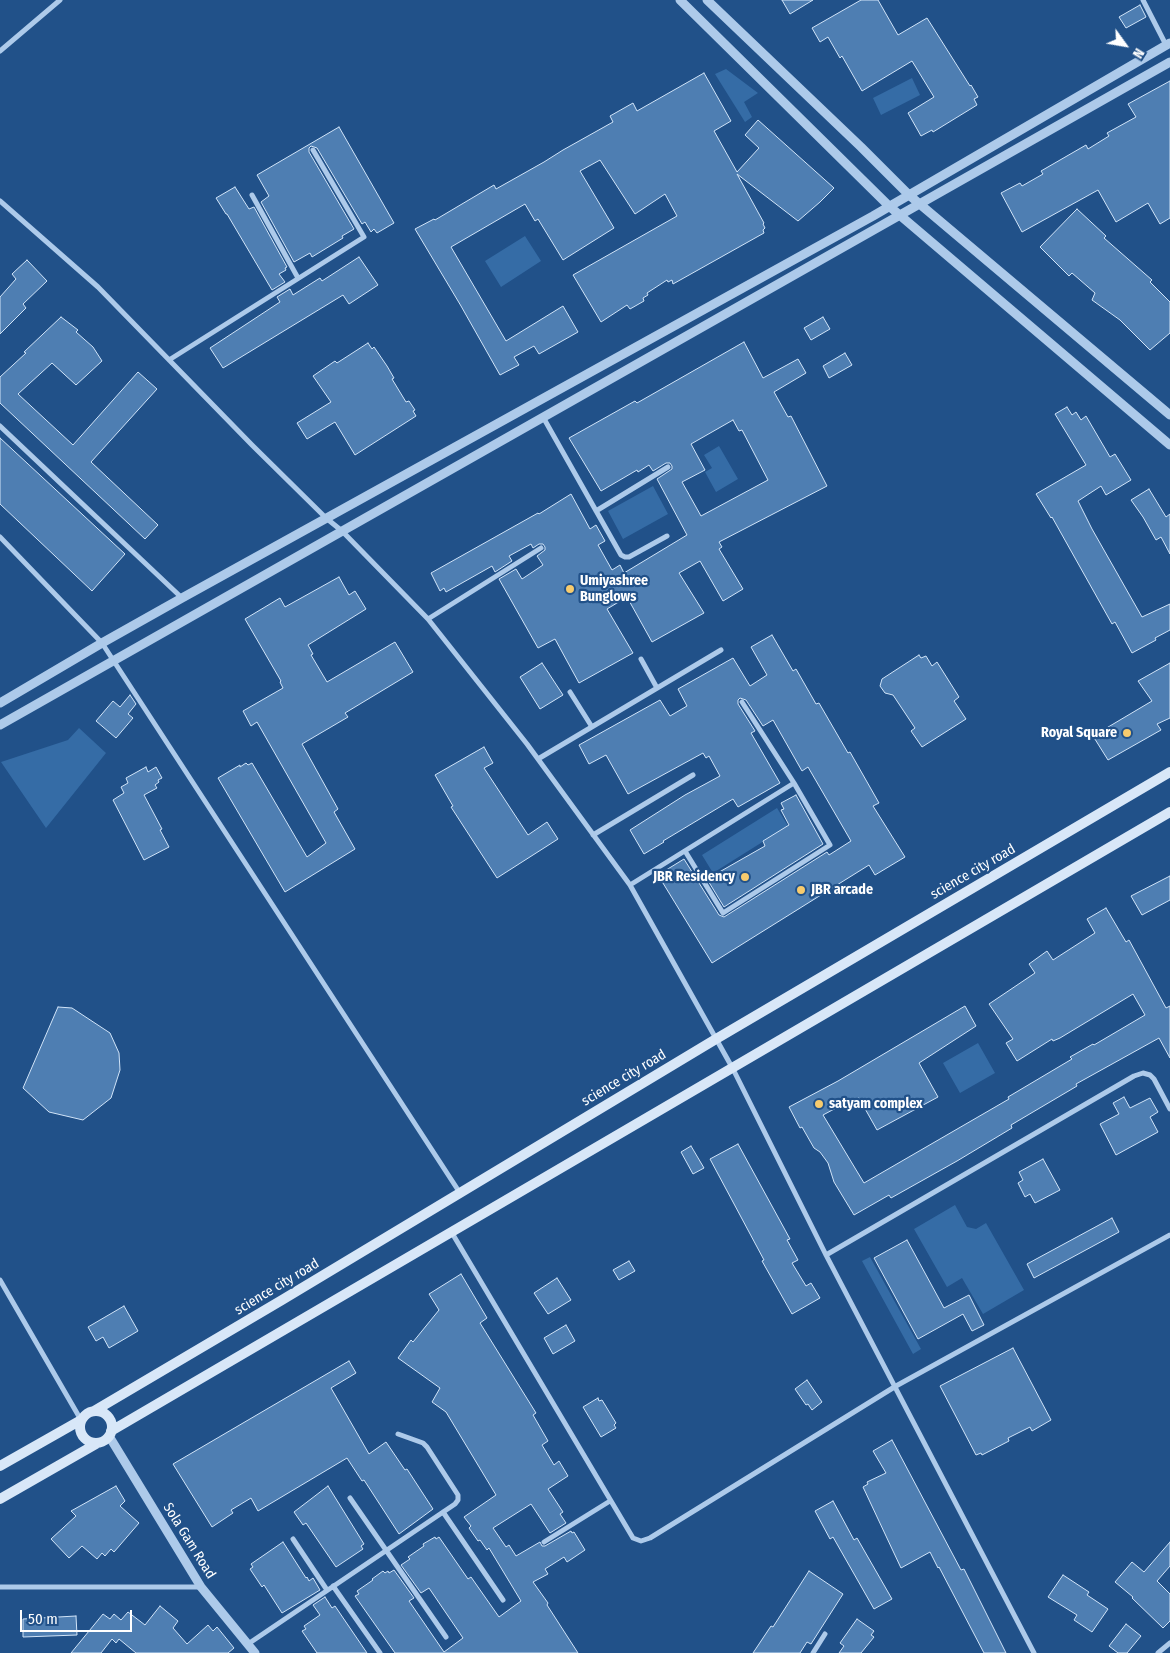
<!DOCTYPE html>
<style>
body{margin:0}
#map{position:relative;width:1170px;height:1653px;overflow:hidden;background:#215189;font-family:"Fira Sans Condensed",sans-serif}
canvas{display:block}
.north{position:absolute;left:1100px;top:20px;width:50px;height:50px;-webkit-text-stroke:4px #215189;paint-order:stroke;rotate:122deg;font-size:14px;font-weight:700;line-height:20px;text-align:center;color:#fff}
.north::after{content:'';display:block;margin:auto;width:18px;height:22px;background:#fff;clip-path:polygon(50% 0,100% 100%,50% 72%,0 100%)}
.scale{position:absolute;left:20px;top:1610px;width:112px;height:22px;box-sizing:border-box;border:2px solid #fff;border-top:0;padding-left:6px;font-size:15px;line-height:18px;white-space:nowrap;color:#fff;-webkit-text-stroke:4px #215189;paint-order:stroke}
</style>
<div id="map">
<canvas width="1170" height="1653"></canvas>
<div class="north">N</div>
<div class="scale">50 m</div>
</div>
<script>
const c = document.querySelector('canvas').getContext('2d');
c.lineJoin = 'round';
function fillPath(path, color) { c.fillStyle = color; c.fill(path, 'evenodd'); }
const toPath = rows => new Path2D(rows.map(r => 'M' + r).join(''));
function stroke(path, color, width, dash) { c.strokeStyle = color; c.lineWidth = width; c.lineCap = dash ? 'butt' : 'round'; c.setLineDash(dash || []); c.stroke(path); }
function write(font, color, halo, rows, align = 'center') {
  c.font = font + ' "Fira Sans Condensed",sans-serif'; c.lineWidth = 4.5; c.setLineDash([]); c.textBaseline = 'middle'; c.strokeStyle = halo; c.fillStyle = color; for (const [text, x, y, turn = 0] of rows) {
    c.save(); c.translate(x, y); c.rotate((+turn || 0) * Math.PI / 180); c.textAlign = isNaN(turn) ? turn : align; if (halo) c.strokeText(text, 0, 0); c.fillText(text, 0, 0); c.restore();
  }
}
fillPath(toPath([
 [726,69,758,93,744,102,752,117,745,122,715,74],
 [912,78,920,95,881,115,873,98],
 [525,236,541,261,501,287,485,261],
 [719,446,738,479,716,492,705,472,712,468,704,455],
 [653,486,668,514,623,539,608,511],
 [79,728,106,753,46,828,1,762,68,740],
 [777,808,788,826,713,873,702,855],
 [978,1043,995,1073,960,1093,943,1063],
 [955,1205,967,1227,976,1229,986,1223,1024,1290,983,1314,962,1278,947,1287,914,1229],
 [870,1257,921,1349,913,1354,862,1261]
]), '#356ca6');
const building = toPath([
 [782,0,813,0,790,14,782,0],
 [861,0,878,0,898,35,927,18,970,86,971,85,978,97,974,99,977,105,933,132,932,130,921,136,908,113,934,97,912,61,862,91,842,56,840,58,828,37,820,42,812,28,861,0],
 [1140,5,1146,17,1126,28,1119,17,1140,5],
 [704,73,731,121,714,131,737,172,759,148,745,135,758,120,834,188,820,202,798,221,737,174,764,223,763,224,765,228,763,230,764,233,673,284,672,280,668,282,667,280,647,293,648,295,643,298,644,301,630,309,627,305,601,322,573,275,677,216,665,194,635,214,600,160,580,171,614,228,563,260,538,219,535,221,525,204,451,247,506,341,563,306,578,332,539,354,534,346,514,357,519,365,500,375,461,306,415,229,434,219,435,220,494,185,496,189,544,162,563,150,613,122,610,116,633,103,637,111,704,73],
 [1170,81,1170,218,1160,224,1148,203,1116,222,1098,190,1022,232,1001,193,1020,183,1022,186,1043,174,1041,171,1086,145,1088,149,1109,136,1107,133,1136,117,1128,104,1170,81],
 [339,127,394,223,377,233,374,229,371,232,365,222,362,224,317,148,311,146,309,148,309,152,354,229,342,236,343,238,312,257,310,253,294,262,261,202,269,196,257,175,339,127],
 [235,187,249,209,254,207,287,267,285,268,286,270,279,274,285,282,272,290,227,214,226,214,216,198,235,187],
 [1077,209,1106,236,1104,238,1152,280,1150,282,1170,302,1170,333,1150,350,1120,320,1092,300,1095,293,1072,273,1069,276,1040,247,1077,209],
 [359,257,378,285,349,304,343,295,223,368,210,348,280,302,277,297,290,289,293,295,320,278,322,281,359,257],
 [27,260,47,281,23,304,26,308,0,334,0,297,16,279,12,274,27,260],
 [61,317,78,330,76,332,93,347,102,361,76,385,52,363,18,394,73,445,138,372,157,389,91,462,158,525,145,539,0,403,0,377,26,353,24,352,61,317],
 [823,317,830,329,811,340,804,328,823,317],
 [744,342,763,378,798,359,806,373,774,392,788,417,791,416,827,486,719,542,722,547,719,549,743,589,723,601,700,561,679,573,704,613,652,642,627,597,607,609,633,653,579,683,555,639,538,648,499,579,516,569,522,579,543,565,537,556,545,550,545,547,543,544,539,544,533,548,531,544,509,556,512,561,495,572,492,566,446,592,444,588,440,591,431,573,538,513,539,514,571,494,590,529,596,525,605,541,598,545,612,570,620,565,624,573,687,535,657,479,672,469,672,466,670,463,666,463,653,471,649,465,638,472,637,470,601,491,569,438,635,401,637,403,744,342],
 [733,420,739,431,742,430,768,480,701,516,682,482,705,470,691,444,733,420],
 [368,343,372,349,374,347,387,366,394,378,392,379,406,402,409,401,415,410,413,411,416,416,355,455,335,422,307,439,297,423,331,402,313,376,335,361,337,363,368,343],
 [845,353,852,365,829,378,823,366,845,353],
 [1067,407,1072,415,1076,412,1081,420,1086,416,1110,457,1115,454,1131,480,1106,495,1101,486,1078,501,1092,529,1142,617,1170,604,1170,630,1155,638,1156,640,1132,653,1115,622,1112,624,1052,517,1051,518,1036,494,1086,465,1055,414,1067,407],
 [0,438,125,554,92,591,0,504,0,438],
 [1149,489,1166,517,1170,514,1170,554,1161,537,1156,540,1143,517,1131,500,1149,489],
 [339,577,349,595,355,591,366,609,308,645,313,654,311,655,327,682,395,642,413,672,345,713,348,717,302,744,338,809,334,812,355,849,285,892,218,778,240,765,240,767,246,763,248,765,252,763,307,857,326,843,257,722,251,726,243,711,283,688,280,682,281,681,245,619,280,598,285,607,339,577],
 [772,635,793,671,796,669,816,704,819,703,848,753,850,752,879,803,873,806,905,857,875,875,869,865,712,963,658,875,684,859,719,915,724,917,827,852,829,855,851,841,808,767,802,771,773,720,763,726,746,700,740,698,738,700,738,704,755,731,751,733,780,783,738,807,733,799,663,841,664,842,644,854,630,830,685,795,720,776,709,756,706,758,703,753,628,794,606,755,589,764,579,745,660,700,670,716,687,706,678,689,733,658,750,686,767,675,751,647,772,635],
 [919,655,921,658,926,656,932,666,937,662,959,697,954,701,966,719,922,747,911,731,915,728,893,695,885,693,880,686,882,679,919,655],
 [542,663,563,695,540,709,520,677,542,663],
 [1170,663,1170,718,1157,724,1161,730,1108,760,1093,736,1152,701,1138,681,1170,663],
 [130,695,136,704,128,714,133,718,116,738,96,721,113,701,120,707,130,695],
 [484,747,493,763,484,768,528,835,547,822,558,839,497,878,451,807,453,806,435,775,484,747],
 [146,767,148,772,156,767,162,778,158,780,159,782,155,785,157,788,144,795,162,829,160,830,169,847,144,860,113,800,124,793,121,787,128,783,126,778,146,767],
 [796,795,823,844,724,907,707,879,765,846,763,841,789,825,781,810,784,809,781,803,796,795],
 [1170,876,1170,900,1142,915,1131,896,1170,876],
 [1106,908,1126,942,1129,940,1166,1008,1170,1006,1170,1058,1159,1038,1076,1084,1077,1086,1011,1125,1012,1128,957,1161,891,1198,889,1195,854,1215,834,1182,828,1163,820,1152,814,1148,802,1127,800,1128,789,1107,838,1081,965,1006,976,1026,919,1063,938,1097,877,1130,859,1098,854,1100,853,1099,823,1115,864,1183,1009,1099,1008,1097,1072,1059,1070,1057,1093,1044,1094,1045,1145,1015,1133,994,1060,1038,1053,1041,1052,1039,1017,1061,1006,1043,1013,1039,989,1004,1035,973,1029,964,1047,951,1053,960,1095,933,1087,919,1106,908],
 [58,1007,72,1008,110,1033,119,1053,120,1070,111,1098,83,1120,49,1112,23,1088,58,1007],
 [1124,1097,1130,1108,1150,1098,1158,1112,1150,1117,1158,1132,1116,1155,1100,1124,1119,1114,1113,1103,1124,1097],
 [738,1144,790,1239,787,1240,798,1260,792,1263,806,1286,811,1283,820,1298,792,1314,762,1261,764,1260,710,1159,738,1144],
 [691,1146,704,1168,693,1174,681,1152,691,1146],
 [1043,1159,1060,1190,1035,1203,1030,1194,1025,1197,1018,1183,1023,1180,1019,1172,1043,1159],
 [1112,1218,1119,1232,1034,1278,1027,1264,1112,1218],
 [907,1240,944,1308,969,1295,984,1325,972,1331,963,1314,918,1339,874,1258,907,1240],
 [629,1261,635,1271,619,1280,613,1270,629,1261],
 [461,1274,487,1318,480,1323,536,1413,533,1415,548,1441,542,1445,554,1465,559,1461,568,1476,548,1489,563,1512,560,1514,566,1523,550,1533,531,1504,493,1528,506,1547,509,1545,516,1556,540,1542,542,1546,545,1546,571,1531,572,1533,574,1532,585,1550,567,1562,564,1557,545,1569,548,1574,533,1582,548,1603,547,1605,578,1653,395,1653,355,1596,359,1594,357,1591,373,1580,372,1579,383,1571,385,1573,388,1571,389,1573,394,1570,414,1598,409,1601,444,1652,463,1638,429,1588,421,1593,401,1565,410,1559,408,1557,424,1546,423,1544,435,1537,436,1539,439,1537,468,1579,471,1577,499,1617,521,1601,489,1548,487,1550,480,1540,478,1541,469,1528,471,1526,464,1517,496,1495,446,1412,432,1402,440,1388,398,1358,411,1340,413,1342,439,1310,429,1294,461,1274],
 [557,1278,571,1300,548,1314,534,1293,557,1278],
 [124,1306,138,1331,109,1348,103,1337,96,1341,88,1327,124,1306],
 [566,1325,575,1341,553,1354,544,1338,566,1325],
 [1013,1348,1051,1420,1032,1431,1030,1427,1008,1438,1009,1441,982,1455,981,1453,976,1455,940,1386,1013,1348],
 [349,1361,356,1373,331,1388,369,1454,386,1442,405,1470,407,1469,433,1509,399,1534,364,1480,362,1481,347,1458,258,1511,251,1498,231,1510,233,1513,212,1527,173,1464,349,1361],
 [807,1380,822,1402,812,1410,808,1404,806,1405,795,1389,807,1380],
 [598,1398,599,1401,602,1400,616,1423,614,1425,616,1428,601,1437,583,1407,598,1398],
 [892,1440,961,1570,964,1569,1006,1653,984,1653,939,1567,938,1568,930,1552,901,1568,863,1487,868,1484,867,1482,886,1473,873,1451,892,1440],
 [116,1486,125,1501,120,1506,139,1523,114,1552,111,1549,105,1556,102,1553,97,1559,82,1546,69,1558,51,1539,76,1516,71,1511,116,1486],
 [328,1486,364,1544,361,1546,363,1549,336,1567,306,1523,303,1525,294,1512,328,1486],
 [833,1501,854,1540,857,1538,892,1599,874,1609,833,1537,830,1539,815,1511,833,1501],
 [283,1542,306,1578,307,1577,309,1581,313,1578,320,1590,282,1613,264,1585,262,1587,250,1569,253,1567,251,1564,283,1542],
 [1170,1542,1170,1566,1157,1581,1170,1594,1170,1621,1163,1628,1132,1598,1133,1597,1115,1582,1132,1562,1144,1572,1170,1542],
 [809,1571,843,1594,811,1644,807,1642,800,1653,753,1653,771,1626,773,1627,809,1571],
 [1063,1575,1089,1592,1087,1595,1108,1609,1092,1632,1074,1620,1077,1615,1048,1597,1063,1575],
 [325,1597,332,1608,335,1606,367,1653,317,1653,302,1631,306,1629,304,1626,320,1615,313,1605,325,1597],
 [160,1606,178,1621,173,1628,187,1644,208,1625,213,1631,217,1627,234,1648,228,1653,136,1653,119,1639,116,1643,112,1639,101,1653,71,1653,103,1614,110,1619,114,1614,121,1620,128,1612,145,1625,160,1606],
 [76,1616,77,1635,23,1637,23,1619,76,1616],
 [857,1619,874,1631,871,1635,874,1637,861,1653,839,1653,844,1646,840,1643,857,1619],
 [1126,1624,1141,1636,1127,1653,1118,1653,1109,1646,1126,1624]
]);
fillPath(building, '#4e7eb2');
stroke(building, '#d1e4f8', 1);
stroke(toPath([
 [1143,0,1166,45],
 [0,51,60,0],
 [252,195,298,278],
 [0,201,98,287,252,445,326,518,342,531,428,619,527,744,630,885,733,1069,826,1255,1034,1653],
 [169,360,364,237,313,150],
 [543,417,621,555,625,557,629,557,667,536],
 [0,426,182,598],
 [596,511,668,467],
 [0,537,102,643,460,1193],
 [428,619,541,548],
 [641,659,657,688],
 [570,692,592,727],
 [538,759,721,650],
 [593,835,693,775],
 [685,851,723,913,830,845,794,783,742,702],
 [630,885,794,783],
 [452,1233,633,1538,641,1541,650,1538,896,1386,1170,1235],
 [826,1255,1134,1076,1143,1073,1150,1075,1154,1079,1170,1109],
 [0,1280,81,1420],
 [350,1498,446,1637],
 [443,1512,503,1600],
 [293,1539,327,1590],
 [544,1542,610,1501],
 [333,1586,380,1653],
 [0,1587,201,1587],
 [248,1644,455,1504,458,1500,458,1495,427,1447,423,1443,398,1434],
 [813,1653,825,1634],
 [1158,1653,1170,1643]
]), '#adcaea', 5);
stroke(toPath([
 [680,0,889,206,1170,445],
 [707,0,861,147,909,195,1170,415],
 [0,703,102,643,182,598,873,216,1170,43],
 [0,725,1170,62],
 [109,1436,201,1587,255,1653]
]), '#adcaea', 9);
stroke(toPath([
 '80 1427a16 16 0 1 1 32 0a16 16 0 1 1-32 0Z',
 [94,1411,282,1300,716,1039,1170,772],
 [111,1431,1170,812],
 [0,1466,81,1420],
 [0,1499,96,1444]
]), '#d8e7f8', 10);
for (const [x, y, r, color] of [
 [570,589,5,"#f7cb6e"],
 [1127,733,5,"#f7cb6e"],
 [745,877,5,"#f7cb6e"],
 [801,890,5,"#f7cb6e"],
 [819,1104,5,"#f7cb6e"]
]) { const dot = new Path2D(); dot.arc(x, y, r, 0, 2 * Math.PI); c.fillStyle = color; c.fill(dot); stroke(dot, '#215189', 2); }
write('bold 14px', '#fff', '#215189', [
 ["Umiyashree",580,581],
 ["Bunglows",580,597],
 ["Royal Square",1117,733,"right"],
 ["JBR Residency",735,877,"right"],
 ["JBR arcade",811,890],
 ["satyam complex",829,1104]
], 'left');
write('14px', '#fff', '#215189', [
 ["science city road",973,872,-30],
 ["science city road",624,1078,-31],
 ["science city road",277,1287,-31],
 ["Sola Gam Road",189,1541,58]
]);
</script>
